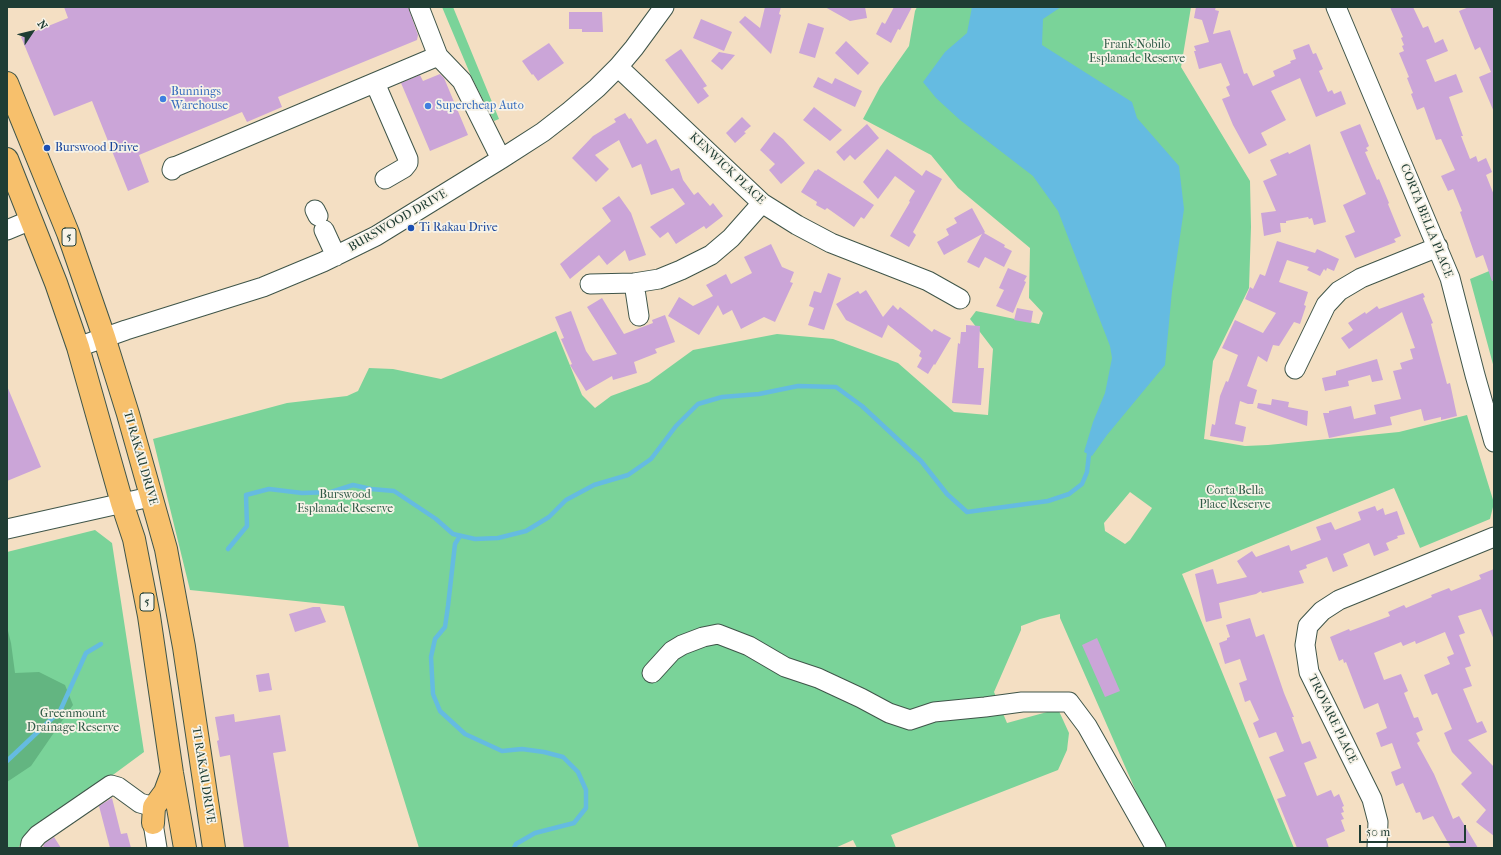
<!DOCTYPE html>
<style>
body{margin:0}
#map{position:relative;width:1501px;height:855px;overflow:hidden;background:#f4dfc3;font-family:"IM FELL French Canon",serif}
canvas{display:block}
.frame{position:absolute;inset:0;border:8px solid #1f3d34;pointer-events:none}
.north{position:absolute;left:12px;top:12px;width:40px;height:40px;-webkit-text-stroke:3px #f7f3e8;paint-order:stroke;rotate:55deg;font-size:11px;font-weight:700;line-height:16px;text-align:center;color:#1f3d34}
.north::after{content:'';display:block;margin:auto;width:14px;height:18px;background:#1f3d34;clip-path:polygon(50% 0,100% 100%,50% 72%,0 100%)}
.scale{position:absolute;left:1359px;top:825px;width:107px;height:18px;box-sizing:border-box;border:2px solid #1f3d34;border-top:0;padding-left:5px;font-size:12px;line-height:14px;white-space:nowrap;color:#1f3d34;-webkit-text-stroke:3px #f7f3e8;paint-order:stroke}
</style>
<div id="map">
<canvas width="1501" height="855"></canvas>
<div class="frame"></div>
<div class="north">N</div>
<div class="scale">50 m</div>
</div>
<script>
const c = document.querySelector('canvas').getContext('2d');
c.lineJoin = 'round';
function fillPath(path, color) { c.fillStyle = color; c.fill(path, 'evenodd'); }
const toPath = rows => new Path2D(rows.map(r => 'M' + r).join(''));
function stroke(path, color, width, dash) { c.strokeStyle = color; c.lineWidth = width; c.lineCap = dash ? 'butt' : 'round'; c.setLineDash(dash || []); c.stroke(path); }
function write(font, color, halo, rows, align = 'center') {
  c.font = font + ' "IM FELL French Canon",serif'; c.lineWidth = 3.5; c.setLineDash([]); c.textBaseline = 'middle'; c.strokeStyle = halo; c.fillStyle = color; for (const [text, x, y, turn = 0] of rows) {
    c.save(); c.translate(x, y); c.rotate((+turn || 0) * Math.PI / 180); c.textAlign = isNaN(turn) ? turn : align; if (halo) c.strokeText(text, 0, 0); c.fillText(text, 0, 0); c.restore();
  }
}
fillPath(toPath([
 [442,7,453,7,499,119,494,121,471,76],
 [917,7,1191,7,1181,67,1250,181,1251,227,1249,288,1213,361,1204,439,1245,446,1268,445,1399,432,1467,415,1494,503,1490,519,1420,548,1394,488,1182,574,1294,848,1163,848,1138,796,1060,618,1060,614,1040,619,1021,626,1021,630,994,692,1007,723,1058,709,1069,733,1067,750,1058,770,891,835,896,848,857,848,853,840,835,848,419,848,344,606,190,590,153,439,287,403,347,396,358,391,369,368,393,369,441,379,556,331,582,395,595,408,611,396,649,382,693,350,777,334,833,339,898,363,954,412,988,415,993,349,970,319,976,311,1039,324,1043,313,1029,298,1030,248,958,188,931,155,863,119,880,87,909,46,915,11],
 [1130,492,1152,508,1130,540,1125,544,1105,531,1104,523],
 [1494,269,1494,368,1470,279],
 [95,530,112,543,144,752,22,842,18,848,7,848,7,552]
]), '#7ad399');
fillPath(toPath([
 [7,627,11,643,15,673,39,672,65,685,73,705,31,766,7,782]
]), '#63b581');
fillPath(toPath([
 [972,7,1061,7,1043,19,1042,45,1132,102,1137,118,1179,166,1184,209,1172,291,1165,365,1107,435,1092,456,1084,452,1093,422,1105,393,1112,358,1110,346,1058,211,1033,176,960,120,936,98,923,82,945,52,967,33]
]), '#65bbe1');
stroke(toPath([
 [460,536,455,544,448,606,445,627,435,639,431,657,433,694,440,711,465,734,502,751,522,749,544,752,563,757,578,772,586,790,586,808,574,823,535,833,516,844,514,848],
 [228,549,247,526,246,495,269,489,302,493,331,492,353,485,371,489,394,491,436,519,453,534,475,539,498,538,526,531,549,517,566,500,594,485,628,475,651,459,676,426,698,404,722,397,759,394,798,386,836,387,862,406,921,461,947,494,967,512,1048,501,1069,494,1082,484,1087,472,1089,454,1091,450],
 [7,761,60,711,86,653,101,644]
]), '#65bbe1', 4.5);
fillPath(toPath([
 [64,7,408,7,418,35,417,40,278,97,282,107,247,122,242,112,139,155,149,182,128,191,92,101,54,116,21,37,68,18],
 [765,7,781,7,779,14,781,15,771,54,739,22,745,16,760,28],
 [825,7,865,7,867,18,850,21],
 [894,7,912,7,900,30,898,29,891,43,876,34,882,22,885,24],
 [1196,7,1216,7,1215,10,1219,11,1213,34,1230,30,1244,74,1247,73,1253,86,1275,76,1273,71,1291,63,1290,61,1296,59,1293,50,1309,44,1313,54,1316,53,1323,69,1319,71,1328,92,1332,90,1334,94,1341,91,1346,104,1316,117,1300,78,1271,91,1286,120,1261,133,1267,145,1249,154,1233,125,1222,99,1230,96,1226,87,1230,85,1221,63,1199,69,1194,51,1196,51,1194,46,1209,42,1202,20,1194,18],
 [1390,7,1413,7,1423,28,1428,26,1435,43,1443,39,1448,51,1426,60,1435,82,1456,74,1463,92,1449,97,1463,136,1461,136,1470,159,1476,156,1478,162,1486,158,1492,172,1486,175,1494,195,1494,281,1492,281,1483,255,1476,258,1460,212,1462,211,1453,189,1448,191,1441,176,1455,170,1441,139,1436,140,1424,107,1417,110,1411,94,1413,93,1407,78,1409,77,1399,53,1404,51,1402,46,1404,45,1401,38,1403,37],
 [1469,7,1494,7,1494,112,1479,77,1491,72,1480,47,1475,50,1459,11],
 [569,12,602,12,603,32,582,32,582,29,569,29],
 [701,19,732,32,724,51,693,38],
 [808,23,824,28,815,58,799,53],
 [846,41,869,63,858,75,835,53],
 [549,43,564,63,538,81,533,74,532,75,522,61],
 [681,49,707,86,703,88,709,96,698,104,665,60],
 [719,52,735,55,722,70,711,61],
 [440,74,444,78,468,135,430,151,401,83,420,75,423,81],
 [818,77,832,84,835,78,862,91,855,107,813,87],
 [814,107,842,130,830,141,803,120],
 [625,113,629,119,631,118,647,144,656,139,671,171,679,168,683,180,694,195,698,192,710,206,713,203,723,216,706,229,704,226,676,244,668,232,660,238,650,227,685,204,673,188,651,195,641,164,632,168,619,140,595,155,609,169,596,182,572,158,593,136,616,122,614,119],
 [742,117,751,126,744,132,746,133,735,143,726,133],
 [867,124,879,138,855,160,850,155,844,161,836,152],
 [1360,124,1369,146,1366,148,1368,151,1365,152,1377,180,1379,179,1389,203,1388,204,1401,236,1394,239,1396,242,1355,258,1345,236,1355,232,1343,205,1366,194,1340,132],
 [774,132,783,139,805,163,781,184,769,170,775,164,760,150],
 [1310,144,1326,222,1314,225,1312,218,1309,219,1308,217,1286,221,1286,223,1280,223,1281,232,1264,236,1261,213,1276,211,1263,181,1277,175,1270,160,1288,152,1289,154],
 [887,149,922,176,926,170,942,179,913,232,916,235,909,247,890,236,910,202,909,201,915,191,895,176,878,199,863,182],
 [818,169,874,205,864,219,861,217,854,227,827,208,825,210,816,205,817,202,801,192,815,170,816,171],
 [619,196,631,213,646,255,629,261,625,250,607,265,599,255,570,279,560,264,611,221,602,208],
 [972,208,985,232,984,233,1005,245,1004,247,1012,251,1004,267,985,257,979,268,967,262,982,234,944,255,937,242,949,235,946,229,957,223,954,218],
 [1277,241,1315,253,1317,249,1339,259,1334,271,1327,268,1326,271,1324,269,1320,276,1307,270,1309,267,1287,260,1279,282,1308,292,1304,305,1306,306,1300,324,1294,322,1279,346,1273,345,1267,362,1258,356,1247,386,1257,390,1253,404,1248,404,1240,401,1235,424,1246,427,1243,442,1210,436,1212,424,1215,425,1220,396,1226,381,1228,382,1238,355,1222,348,1235,320,1263,333,1276,313,1245,299,1250,287,1253,289,1260,274,1265,276],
 [771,244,782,267,794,272,790,282,793,283,775,322,764,317,741,329,732,310,723,315,718,305,699,335,668,316,679,297,693,306,713,296,706,285,726,274,731,284,752,273,744,257],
 [1008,268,1027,276,1024,281,1026,282,1013,313,996,306,1004,290,999,288],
 [828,273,841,278,824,330,808,325,814,308,809,306,814,291,821,293],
 [866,290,883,317,893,305,898,310,900,307,932,332,934,329,951,338,935,365,934,364,928,374,917,367,922,358,919,356,921,351,887,324,888,325,882,338,846,320,836,304,858,291,860,294],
 [1423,293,1425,297,1423,298,1433,323,1431,324,1447,384,1450,383,1457,416,1441,420,1441,417,1424,421,1421,409,1390,417,1392,425,1329,438,1323,413,1329,413,1329,411,1351,406,1354,419,1376,414,1374,405,1401,399,1393,371,1402,369,1400,363,1413,359,1410,349,1415,348,1402,312,1349,349,1341,338,1353,330,1348,323,1365,312,1366,314,1377,306,1379,309],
 [602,298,624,334,653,323,652,320,665,315,675,342,655,349,657,353,634,362,637,373,613,380,612,376,586,391,570,365,572,364,561,339,564,338,555,317,571,311,586,351,593,361,617,354,587,307],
 [1017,308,1033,311,1031,323,1014,320],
 [966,325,980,326,978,368,984,368,981,405,952,403,958,343,960,344,961,332,966,332],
 [1377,359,1383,380,1372,382,1370,375,1348,381,1349,386,1325,391,1322,378,1336,375,1336,371],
 [7,386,41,467,7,481],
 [1272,399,1289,402,1288,407,1308,411,1307,426,1257,408,1258,403,1271,405],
 [1375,506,1377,511,1383,508,1385,515,1397,511,1405,534,1397,536,1398,538,1386,543,1389,550,1374,556,1369,543,1343,554,1348,566,1333,572,1327,557,1306,565,1307,568,1299,571,1304,583,1262,593,1261,591,1256,594,1219,603,1222,618,1206,622,1195,574,1213,569,1217,584,1247,577,1237,561,1252,551,1256,557,1289,545,1291,551,1321,540,1316,527,1331,522,1335,530,1361,520,1358,512],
 [1494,569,1494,640,1481,609,1458,616,1465,633,1459,635,1471,666,1465,668,1472,686,1463,689,1477,723,1482,721,1487,732,1468,740,1494,767,1494,836,1476,822,1486,810,1461,784,1472,773,1452,752,1444,733,1452,729,1437,693,1432,695,1424,675,1450,664,1447,657,1454,654,1445,632,1416,644,1415,641,1403,646,1401,642,1374,653,1384,680,1401,674,1408,691,1404,693,1414,718,1418,717,1423,730,1416,733,1420,741,1417,743,1434,774,1453,819,1459,816,1478,848,1451,848,1433,816,1423,820,1420,812,1416,813,1403,783,1396,786,1391,772,1401,768,1392,743,1381,747,1376,733,1387,728,1378,703,1364,709,1346,662,1344,663,1343,659,1339,661,1330,637,1349,629,1350,631,1390,616,1388,612,1404,605,1406,608,1432,597,1431,595,1449,588,1451,591,1481,579,1479,575],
 [313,607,320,607,326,622,295,632,289,614],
 [1250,618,1256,637,1264,634,1284,693,1294,717,1292,717,1302,744,1310,741,1317,758,1304,763,1317,796,1331,790,1334,797,1339,794,1344,806,1342,807,1344,812,1341,813,1344,819,1341,820,1345,831,1326,839,1329,848,1297,848,1277,799,1286,796,1269,757,1284,751,1276,732,1259,738,1253,723,1259,720,1250,700,1245,702,1239,683,1247,680,1240,659,1225,664,1219,643,1227,640,1227,638,1230,637,1226,625],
 [1097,638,1120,691,1105,697,1082,645],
 [269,673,272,690,259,692,256,675],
 [234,714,235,722,280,715,286,751,273,753,289,848,244,848,230,755,220,757,217,741,219,740,215,717],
 [112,798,121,834,127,833,131,848,110,848,99,806],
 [54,837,61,848,45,848,43,846,45,843]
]), '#cba5d8');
const minor = toPath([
 [419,7,438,56],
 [1336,7,1450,278,1475,375,1494,442],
 [618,67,762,203,797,225,831,243,928,281,960,299],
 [375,83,408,159,408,163,404,168,385,179],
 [172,170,173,167,177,166,438,56,462,81,501,159],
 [315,210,318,216],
 [7,230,31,220],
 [324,230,336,256],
 [634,283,639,316],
 [590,284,634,283,659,279,681,270,711,255,731,238,762,203],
 [78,347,126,330,263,287,323,262,376,236,501,159,543,132,570,111,597,88,618,67,634,48,664,7],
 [1295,369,1326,305,1339,291,1361,278,1438,247],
 [7,529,150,497],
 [652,673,672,651,682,645,703,637,718,634,749,646,785,667,818,678,861,698,889,713,910,720,934,712,985,707,1022,702,1069,702,1087,726,1156,848],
 [153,823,157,848],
 [30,848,31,843,38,835,111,785,118,787,140,803,154,807],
 [1377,848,1378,822,1372,799,1309,672,1305,645,1308,626,1322,611,1339,600,1494,537]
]);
const major = toPath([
 [7,83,68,233,104,337,128,414,166,549,184,647,214,848],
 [7,159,56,283,78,347,122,503,134,539,149,616,172,773,185,848],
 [153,823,154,807,165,792,172,773]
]);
stroke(minor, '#3f5549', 21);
stroke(major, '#3f5549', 24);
stroke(minor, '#fff', 19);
stroke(major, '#f7c06c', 22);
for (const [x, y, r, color] of [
 [163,99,4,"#3f7fe0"],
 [428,106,4,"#3f7fe0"],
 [47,148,4,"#1a4fb4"],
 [411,228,4,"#1a4fb4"]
]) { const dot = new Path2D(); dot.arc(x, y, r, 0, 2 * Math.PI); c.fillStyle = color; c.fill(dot); stroke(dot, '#f7f3e8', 1.5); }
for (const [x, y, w] of [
 [69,237,14],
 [147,602,14]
]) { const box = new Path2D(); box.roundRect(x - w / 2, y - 9, w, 18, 3); c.fillStyle = '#f7f3e8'; c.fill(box); stroke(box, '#1f3d34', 1); }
write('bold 11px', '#1f3d34', null, [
 ["5",69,237],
 ["5",147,602]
]);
write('12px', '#315b48', '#f7f3e8', [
 ["Frank Nobilo",1137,45],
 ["Esplanade Reserve",1137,59],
 ["Corta Bella",1235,491],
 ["Place Reserve",1235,505],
 ["Burswood",345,495],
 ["Esplanade Reserve",345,509],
 ["Greenmount",73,714],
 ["Drainage Reserve",73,728]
]);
write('12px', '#366cbe', '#f7f3e8', [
 ["Bunnings",171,92],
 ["Warehouse",171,106],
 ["Supercheap Auto",436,106]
], 'left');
write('12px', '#164399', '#f7f3e8', [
 ["Burswood Drive",55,148],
 ["Ti Rakau Drive",419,228]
], 'left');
write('12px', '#1f3d34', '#f7f3e8', [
 ["KENWICK PLACE",727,169,43],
 ["BURSWOOD DRIVE",398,221,-30],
 ["CORTA BELLA PLACE",1426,221,68],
 ["TI RAKAU DRIVE",140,458,74],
 ["TROVARE PLACE",1332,719,64],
 ["TI RAKAU DRIVE",203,775,81]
]);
</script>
